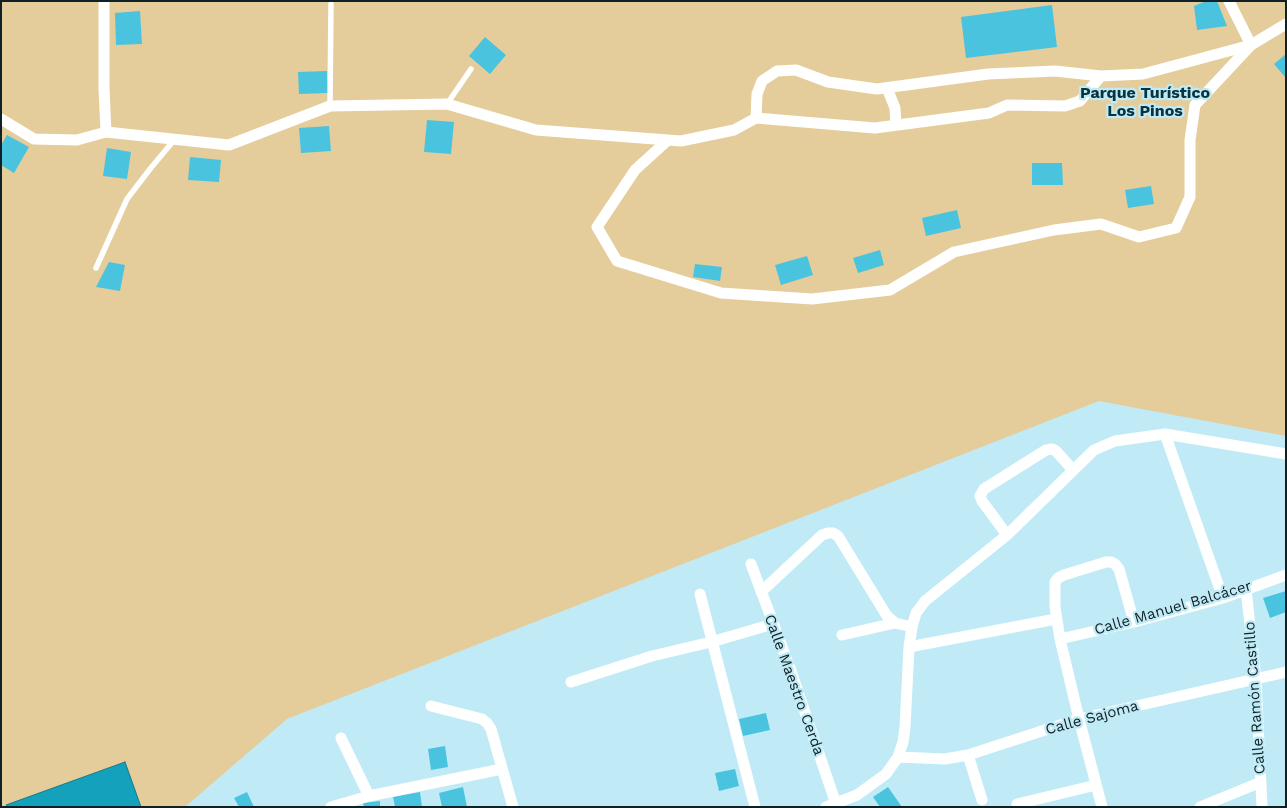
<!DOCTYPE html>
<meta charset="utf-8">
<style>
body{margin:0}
#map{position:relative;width:1287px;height:808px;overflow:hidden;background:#c0ebf6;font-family:"Work Sans",sans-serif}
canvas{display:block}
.frame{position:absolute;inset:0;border:2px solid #102125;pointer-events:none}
</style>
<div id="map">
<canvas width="1287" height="808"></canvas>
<div class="frame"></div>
</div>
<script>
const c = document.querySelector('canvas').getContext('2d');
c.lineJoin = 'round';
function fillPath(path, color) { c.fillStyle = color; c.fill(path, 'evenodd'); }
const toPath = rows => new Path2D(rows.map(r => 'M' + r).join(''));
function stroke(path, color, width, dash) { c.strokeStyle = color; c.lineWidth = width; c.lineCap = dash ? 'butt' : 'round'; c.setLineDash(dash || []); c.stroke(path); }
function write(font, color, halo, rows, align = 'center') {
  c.font = font + ' "Work Sans",sans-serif'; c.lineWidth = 4.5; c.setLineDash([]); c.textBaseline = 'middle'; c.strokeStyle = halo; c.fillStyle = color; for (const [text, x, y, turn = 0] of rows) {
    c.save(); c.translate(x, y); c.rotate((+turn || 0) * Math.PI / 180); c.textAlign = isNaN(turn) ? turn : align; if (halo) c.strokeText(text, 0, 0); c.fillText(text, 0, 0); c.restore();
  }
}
fillPath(toPath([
 [1,1,1286,1,1286,436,1099,401,287,719,185,807,1,807]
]), '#e4cd9b');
const water = toPath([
 [125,762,141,807,7,807,6,805,125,762]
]);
fillPath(water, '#14a1bb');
stroke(water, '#137b8e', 1);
fillPath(toPath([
 [1206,1,1217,1,1227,26,1197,30,1194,6],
 [1052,5,1057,47,966,58,961,17],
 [140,11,142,44,116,45,115,13],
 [485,37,506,55,490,74,469,56],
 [1286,54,1286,78,1274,64],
 [327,71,328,93,299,94,298,72],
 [427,120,454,122,451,154,424,152],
 [329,126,331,151,301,153,299,128],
 [7,135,29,147,14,173,1,165,1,145],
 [107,148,131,152,127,179,103,176],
 [190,157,221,160,219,182,188,180],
 [1032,163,1062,163,1063,185,1032,185],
 [1151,186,1154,204,1128,208,1125,190],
 [957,210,961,228,926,236,922,218],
 [880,250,884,265,858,273,853,258],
 [807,256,813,275,781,285,775,265],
 [109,262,125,265,120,291,96,287],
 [695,264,722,267,720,281,693,277],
 [1286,591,1286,612,1270,618,1263,598],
 [766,713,770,730,743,736,739,719],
 [445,746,448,767,431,770,428,749],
 [735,769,739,786,719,791,715,773],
 [463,787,467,807,442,807,439,793],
 [888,787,902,807,880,807,873,797],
 [247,792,254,807,239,807,234,798],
 [420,792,422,807,395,807,393,797],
 [380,801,380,807,364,807,363,803]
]), '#4ac3df');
stroke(toPath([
 [447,104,471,69],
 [330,106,331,4],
 [96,268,127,199,150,169,175,139]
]), '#fff', 5.5);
stroke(toPath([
 [104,1,104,89,106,132],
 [887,88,895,108,896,125],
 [756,118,875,128,989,113,1007,105,1065,106,1080,101,1101,76],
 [1,119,34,139,77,140,106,132,229,145,330,106,447,104,536,130,681,141,734,130,756,118,757,94,762,81,777,71,796,70,828,82,877,89,988,74,1055,71,1101,76,1143,74,1251,45,1286,24],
 [668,140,635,170,597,227,617,261,721,293,812,299,890,290,954,252,1054,230,1101,224,1139,237,1176,228,1190,197,1190,140,1195,105,1251,45,1229,1],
 [1165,434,1223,598],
 [1007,535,982,501,980,496,984,489,1046,450,1052,449,1056,451,1073,470],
 [751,564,790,668,837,807],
 [1246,589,1256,679,1262,807],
 [761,592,822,535,828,533,833,533,838,536,887,616,895,623,912,627],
 [700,594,755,807],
 [842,635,895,623],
 [1060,639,1134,622,1223,598,1286,575],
 [909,647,1056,619],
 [571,682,652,656,711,642,773,624],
 [431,706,482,719,487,723,491,729,513,807],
 [341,738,369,796],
 [968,755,982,800],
 [898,757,945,759,968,755,1079,719,1286,672],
 [1017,804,1096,785],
 [331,807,369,796,502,769],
 [826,807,857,795,886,774,898,757,903,742,905,727,909,647,912,627,916,613,925,601,1007,535,1094,450,1115,441,1165,434,1286,454],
 [1102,807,1079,719,1060,639,1055,607,1055,582,1058,578,1064,575,1106,562,1111,562,1115,564,1119,569,1134,622],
 [1200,807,1261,782]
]), '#fff', 11);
write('15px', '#102125', '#c0ebf6', [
 ["Calle Manuel Balcácer",1173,608,-16],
 ["Calle Maestro Cerda",794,685,70],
 ["Calle Ramón Castillo",1255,698,-94],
 ["Calle Sajoma",1092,718,-15]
]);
write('bold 16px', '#09343d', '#c0ebf6', [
 ["Parque Turístico",1145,93],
 ["Los Pinos",1145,111]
]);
</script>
